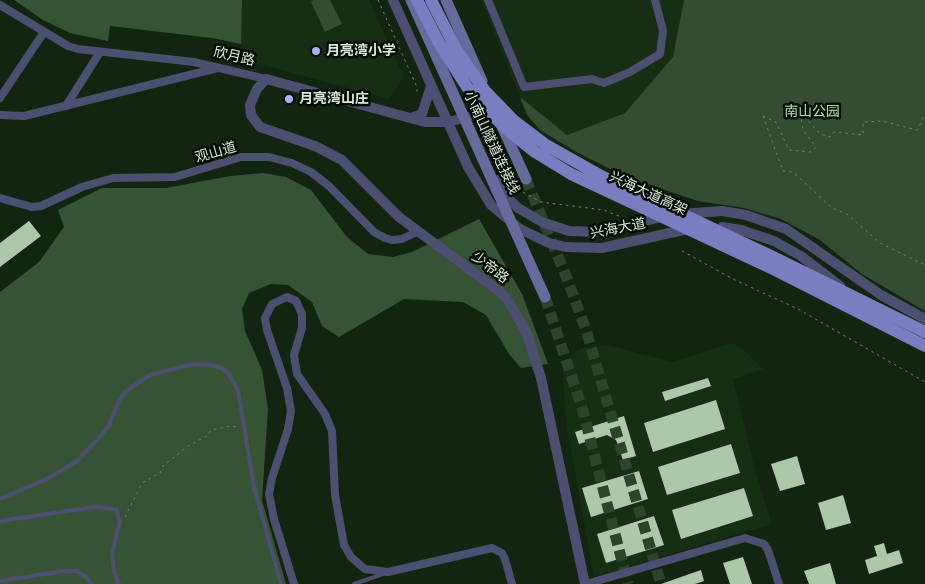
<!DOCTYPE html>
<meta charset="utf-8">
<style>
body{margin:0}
canvas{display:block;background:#112510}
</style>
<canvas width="925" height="584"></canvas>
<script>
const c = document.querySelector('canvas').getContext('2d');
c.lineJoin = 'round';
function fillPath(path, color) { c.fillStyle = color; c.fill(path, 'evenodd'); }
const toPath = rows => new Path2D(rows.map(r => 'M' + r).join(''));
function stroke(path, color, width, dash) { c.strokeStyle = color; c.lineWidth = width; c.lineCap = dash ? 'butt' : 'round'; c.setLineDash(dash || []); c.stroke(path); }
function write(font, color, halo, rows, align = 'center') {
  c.font = font + ' Signika,"Noto Sans SC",sans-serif'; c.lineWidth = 5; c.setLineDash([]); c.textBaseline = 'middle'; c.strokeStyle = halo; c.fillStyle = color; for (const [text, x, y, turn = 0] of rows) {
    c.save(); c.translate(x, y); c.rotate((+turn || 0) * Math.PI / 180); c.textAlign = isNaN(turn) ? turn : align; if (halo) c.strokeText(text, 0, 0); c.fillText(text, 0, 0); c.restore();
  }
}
fillPath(toPath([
 [242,0,369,0,404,77,389,99,240,59],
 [481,0,684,0,673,57,625,113,566,135,520,97],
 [732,343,743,349,763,369,733,379,755,470,772,524,594,577,567,428,563,379,565,365,575,352,585,347,608,345,672,362]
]), '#152e14');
fillPath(toPath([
 [314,0,330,0,342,24,325,32,311,2],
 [684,0,925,0,925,311,862,274,820,240,781,219,744,208,698,201,629,178,578,153,540,130,527,115,520,97,567,135,625,113,673,57]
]), '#344c32');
fillPath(toPath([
 [14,0,242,0,241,44,212,38,110,26,108,41,70,33,43,20],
 [263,173,286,177,311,190,347,237,368,254,393,257,412,252,479,219,522,294,548,364,521,368,509,354,486,315,463,302,404,299,339,337,322,326,312,302,288,285,271,284,249,293,242,309,245,331,262,370,268,409,262,500,286,584,0,584,0,292,39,262,64,227,58,210,102,188,166,188,230,176]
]), '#375336');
fillPath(toPath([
 [29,221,41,236,0,267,0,243],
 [708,378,711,386,665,401,662,392],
 [716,400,725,429,653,452,644,423],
 [624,416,636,456,623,460,616,440,607,435,579,444,575,432],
 [731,444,740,473,667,495,658,467],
 [797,456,805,484,780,491,771,464],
 [639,471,648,499,591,517,582,488],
 [744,488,753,516,681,539,672,510],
 [843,495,851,523,826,530,818,503],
 [654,516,664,545,606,563,597,534],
 [884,543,887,554,899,550,903,563,869,574,865,560,877,556,874,546],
 [743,557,752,584,730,584,723,563],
 [830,563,836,584,809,584,804,571],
 [701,570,704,581,695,584,661,584]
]), '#adc7ab');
stroke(toPath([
 [526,179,568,281,586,330,661,584],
 [545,297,582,408,628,584]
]), '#2f422e', 11, [11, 5.5]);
stroke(toPath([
 [378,0,416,85,418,96],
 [477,115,503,169,519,190,541,202,604,210,621,217],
 [763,116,776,122,789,150,811,152,816,147,803,130,801,119,805,117,820,134,830,137,834,132,863,135,863,122,882,121,917,130,925,115],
 [763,116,783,171,793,172,832,208,847,214,880,243,925,265],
 [682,251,733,279,798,309,925,382],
 [125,517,142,483,160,473,163,466,188,446,207,436,211,430,231,426,238,427]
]), '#70816f', 1, [2.5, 4]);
stroke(toPath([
 [0,499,45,480,76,462,94,444,109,425,120,399,126,391,150,375,194,364,211,365,222,368,230,376,238,390,254,487,281,584],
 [0,521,95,507,116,509,120,522,112,553,114,571,119,584],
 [0,581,64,571,77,571,87,578,91,584],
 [354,584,383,574]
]), '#4c4f70', 4);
stroke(toPath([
 [488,0,524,87,592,79,604,83,630,72,660,54,663,31,655,0],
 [0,5,68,46,78,49,194,62,266,79],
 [0,98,44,32],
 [66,106,100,52],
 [0,115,24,116,218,68],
 [0,198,32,207,41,206,82,187,113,178,175,177,241,157,269,157,292,163,311,172,329,186,374,232,385,238,392,240,402,239,417,232],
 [294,584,274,519,269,494,272,478,288,429,291,411,287,388,267,330,265,318,272,304,287,297,296,301,302,314,302,328,294,355,297,374,325,414,332,431,335,495,344,545,351,557,365,569,388,572,492,548,502,553,505,559,512,584],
 [586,584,745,538,764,544,768,550,779,584]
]), '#4c4f70', 8);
stroke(toPath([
 [393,0,468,167,491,205,520,229,549,243,566,247,602,248],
 [468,117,448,122,425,122,266,79,257,89,250,105,251,115,260,127,315,146,342,160,399,217,500,292,509,302,527,334,541,378,585,584],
 [411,118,422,114,431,86],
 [497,180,509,199,518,208,542,222,569,231,599,232],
 [722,211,746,215,786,229,881,295,925,319],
 [722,227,741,230,774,241,801,256,840,286]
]), '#4c4f70', 10);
stroke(toPath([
 [446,0,482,81],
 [501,124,526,179]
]), '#666a9d', 11);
stroke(toPath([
 [680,214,722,211],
 [599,232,666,216],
 [602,248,688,229]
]), '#4c4f70', 10);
stroke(toPath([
 [411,0,545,297]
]), '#666a9d', 11);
stroke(toPath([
 [417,0,439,43,467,87,504,127,535,152,571,174,769,267,925,346],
 [431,0,457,51,485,91,513,120,546,145,601,176,773,257,925,332]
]), '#797ec1', 12);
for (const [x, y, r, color] of [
 [316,51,5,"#aab0fc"],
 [289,99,5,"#aab0fc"]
]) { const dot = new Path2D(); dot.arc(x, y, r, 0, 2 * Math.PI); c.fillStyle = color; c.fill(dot); stroke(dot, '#040c04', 2); }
write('bold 14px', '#d9e7d8', '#040c04', [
 ["月亮湾小学",326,51],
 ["月亮湾山庄",299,99]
], 'left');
write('14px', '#d9e7d8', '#040c04', [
 ["欣月路",234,57,13],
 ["小南山隧道连接线",491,143,65],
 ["观山道",216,153,-16],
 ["兴海大道高架",648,194,25],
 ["兴海大道",618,229,-11],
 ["少帝路",490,268,37]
]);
write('14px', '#afe0ab', '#040c04', [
 ["南山公园",812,112]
]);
</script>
